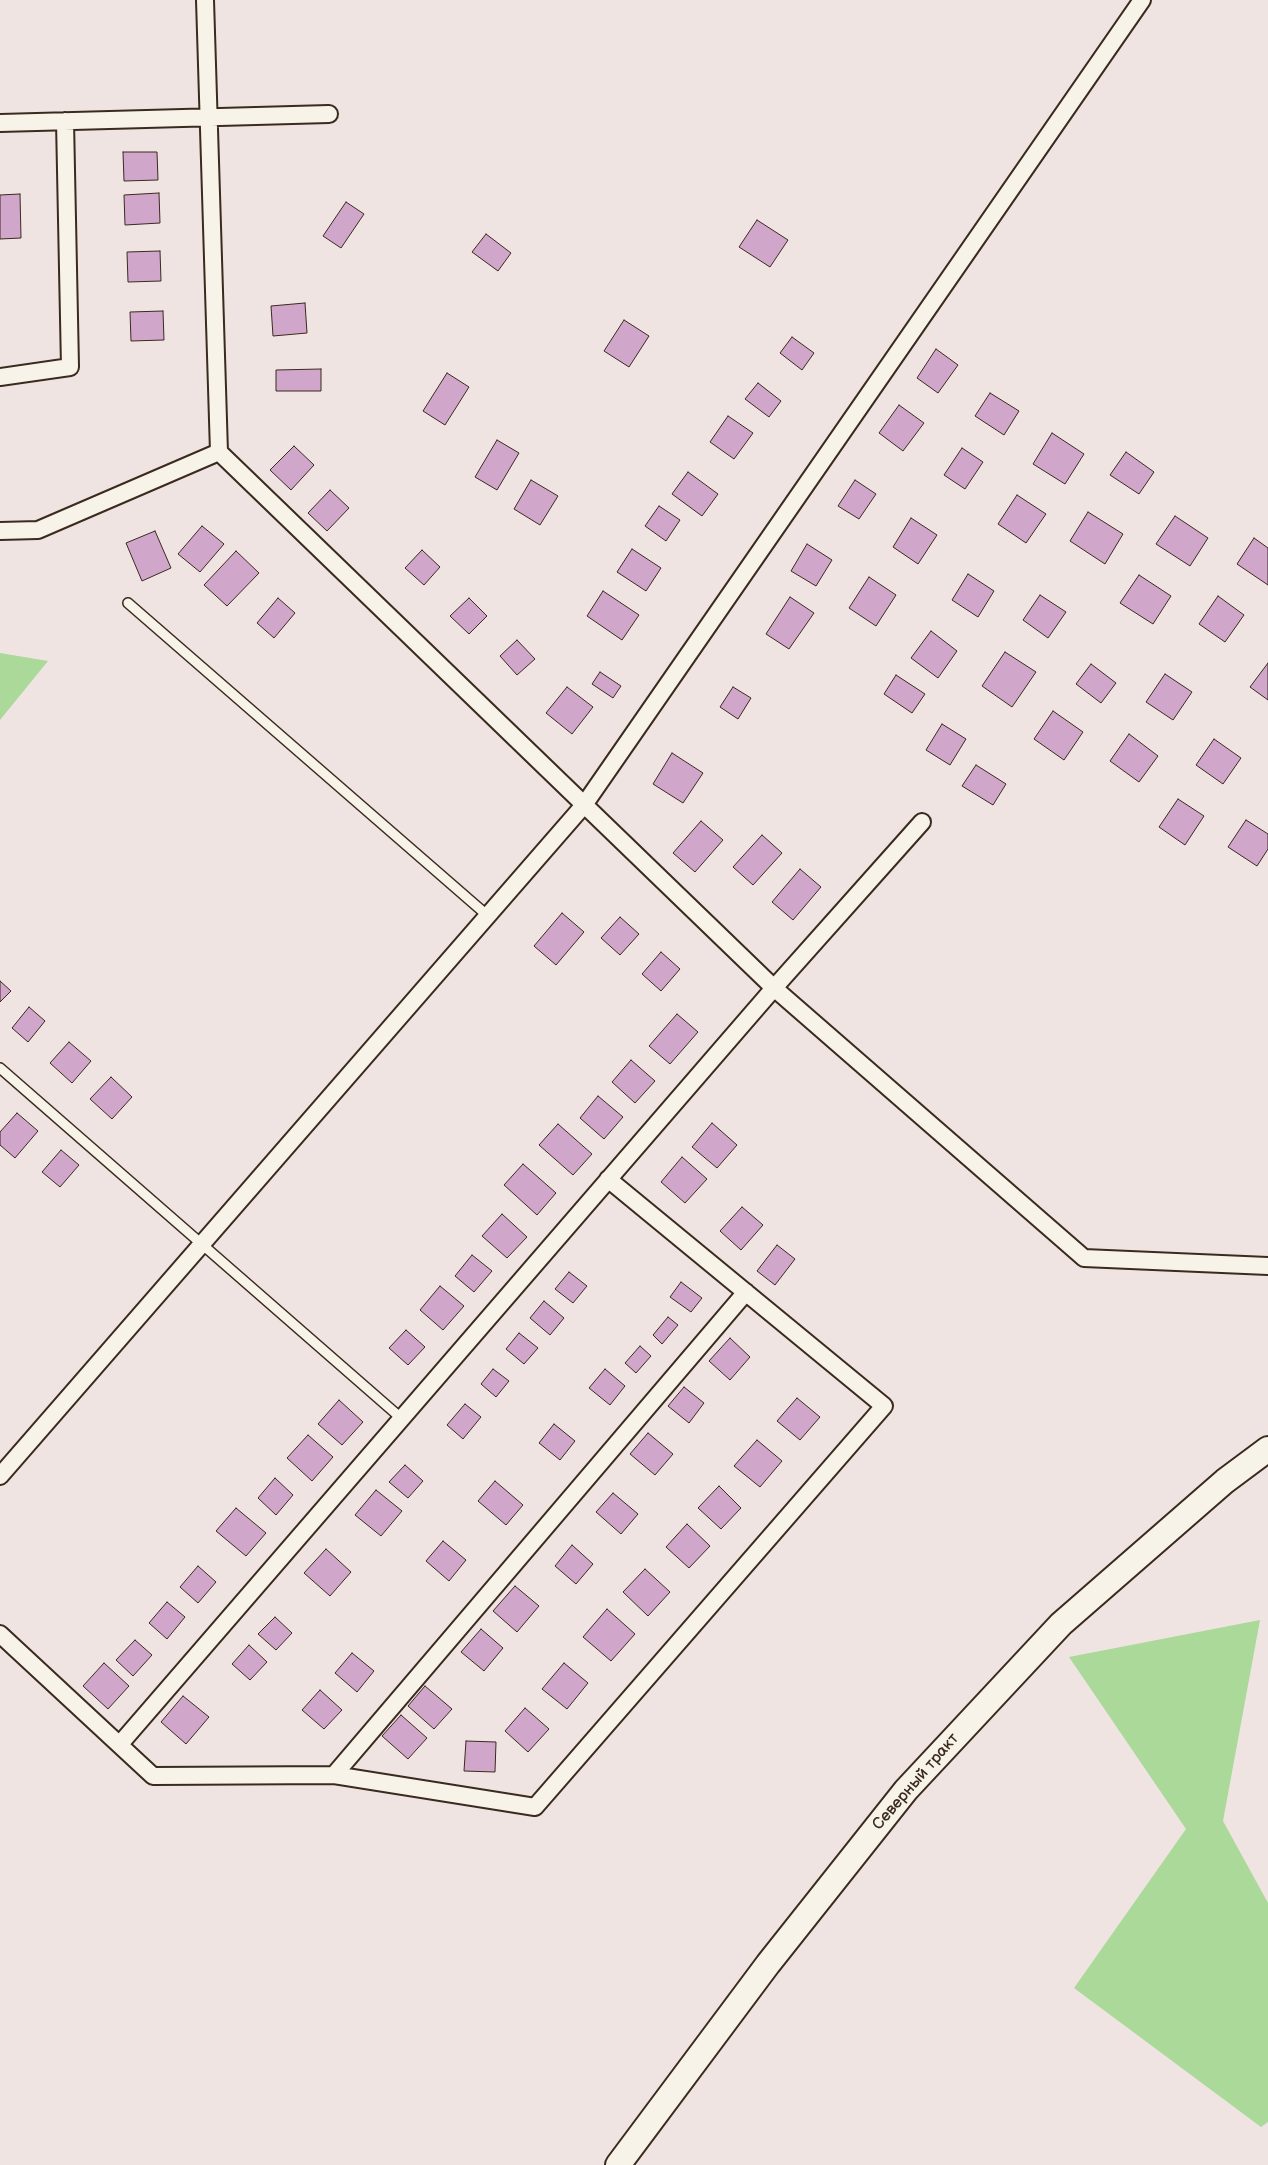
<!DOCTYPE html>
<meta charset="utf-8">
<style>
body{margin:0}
canvas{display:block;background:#efe4e2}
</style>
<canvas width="1268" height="2165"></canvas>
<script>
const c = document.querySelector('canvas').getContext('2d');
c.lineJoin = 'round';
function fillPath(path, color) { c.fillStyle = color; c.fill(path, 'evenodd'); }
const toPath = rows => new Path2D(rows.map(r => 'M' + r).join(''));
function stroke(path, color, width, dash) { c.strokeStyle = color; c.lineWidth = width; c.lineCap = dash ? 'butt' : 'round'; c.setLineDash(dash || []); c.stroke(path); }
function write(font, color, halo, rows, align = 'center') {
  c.font = font + ' "Balsamiq Sans",sans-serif'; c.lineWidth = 5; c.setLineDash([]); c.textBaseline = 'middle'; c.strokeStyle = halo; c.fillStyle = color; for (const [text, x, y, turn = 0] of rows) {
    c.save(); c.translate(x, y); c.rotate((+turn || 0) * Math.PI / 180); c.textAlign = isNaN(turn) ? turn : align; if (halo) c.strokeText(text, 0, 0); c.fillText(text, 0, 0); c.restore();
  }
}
fillPath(toPath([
 [0,653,48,661,0,720],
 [1260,1620,1223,1821,1268,1903,1268,2122,1261,2127,1074,1988,1186,1829,1069,1657]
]), '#aad999');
const building = toPath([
 [123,152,157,152,158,180,124,181,123,152],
 [159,193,160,223,125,225,124,195,159,193],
 [20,194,21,238,0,239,0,195,20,194],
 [346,202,364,214,341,248,323,236,346,202],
 [757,220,788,240,770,267,739,247,757,220],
 [486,234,511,253,498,271,472,252,486,234],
 [160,251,161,281,128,282,127,252,160,251],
 [305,303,307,333,273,336,271,306,305,303],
 [163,311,164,340,131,341,130,312,163,311],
 [624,320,649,336,629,367,604,351,624,320],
 [792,337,814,353,802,370,780,353,792,337],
 [936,349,958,365,938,393,917,378,936,349],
 [321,369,321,391,276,391,276,370,321,369],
 [447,373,469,387,445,425,423,411,447,373],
 [758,383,781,401,769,417,745,399,758,383],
 [990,393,1019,411,1004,435,975,416,990,393],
 [899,405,924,423,903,451,879,433,899,405],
 [728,416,753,433,734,459,710,442,728,416],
 [1052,433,1084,454,1065,484,1033,464,1052,433],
 [497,440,519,453,497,490,475,477,497,440],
 [294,446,314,465,291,490,270,470,294,446],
 [962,448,983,462,965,489,944,475,962,448],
 [1126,452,1154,472,1139,494,1110,475,1126,452],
 [688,472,718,494,702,516,672,494,688,472],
 [531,480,558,496,540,525,514,509,531,480],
 [855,480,876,494,859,519,838,506,855,480],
 [330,490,349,508,327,531,308,513,330,490],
 [1017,495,1046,514,1026,543,998,524,1017,495],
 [659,506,680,520,666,541,645,526,659,506],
 [1088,512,1123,534,1105,564,1070,541,1088,512],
 [1175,516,1208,538,1190,566,1156,544,1175,516],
 [911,518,937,535,918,564,893,547,911,518],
 [202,526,224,544,200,572,178,554,202,526],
 [155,531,171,568,142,581,126,543,155,531],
 [1254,538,1268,548,1268,585,1237,564,1254,538],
 [807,544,832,560,816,586,791,571,807,544],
 [632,549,661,568,646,591,617,572,632,549],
 [422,550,440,567,424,585,405,568,422,550],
 [236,551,259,573,227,606,204,585,236,551],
 [968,574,994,591,978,617,952,600,968,574],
 [1139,575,1171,596,1153,624,1120,603,1139,575],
 [869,577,896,595,876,626,849,608,869,577],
 [603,591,639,615,622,640,587,616,603,591],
 [1040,595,1066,612,1048,638,1023,620,1040,595],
 [1218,596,1244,615,1225,642,1199,624,1218,596],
 [790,597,814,613,789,649,766,634,790,597],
 [278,598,295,613,274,638,257,623,278,598],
 [469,598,487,616,469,634,450,616,469,598],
 [931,631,957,651,938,678,911,658,931,631],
 [517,640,535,659,517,675,500,656,517,640],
 [1005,652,1036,672,1012,707,982,686,1005,652],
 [1268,663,1268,700,1250,687,1268,663],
 [1091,664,1116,683,1101,703,1076,684,1091,664],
 [600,672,621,686,613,698,592,684,600,672],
 [1165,674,1192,692,1173,720,1146,702,1165,674],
 [896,675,925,694,912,713,884,694,896,675],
 [567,687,593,707,572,734,546,713,567,687],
 [733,687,751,698,738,719,720,707,733,687],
 [1053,711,1083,732,1064,760,1034,739,1053,711],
 [942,724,966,739,950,765,926,750,942,724],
 [1129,734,1158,756,1139,782,1110,761,1129,734],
 [1214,739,1241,758,1223,784,1196,765,1214,739],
 [672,753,703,773,683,803,653,784,672,753],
 [976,765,1006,784,993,805,962,786,976,765],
 [1178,799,1204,816,1185,845,1159,827,1178,799],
 [1246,820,1268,834,1268,849,1257,866,1228,847,1246,820],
 [701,821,723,840,695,872,673,853,701,821],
 [762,835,782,853,753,885,733,867,762,835],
 [800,869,821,887,793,920,772,902,800,869],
 [562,913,584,932,556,965,534,946,562,913],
 [620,917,639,934,620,955,601,938,620,917],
 [661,952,680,969,661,991,642,974,661,952],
 [0,981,11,991,0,1002,0,981],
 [29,1007,45,1021,28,1042,12,1028,29,1007],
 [677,1014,698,1032,670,1064,649,1046,677,1014],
 [69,1042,91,1061,72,1083,50,1063,69,1042],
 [631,1060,655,1081,635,1103,612,1082,631,1060],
 [111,1077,132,1097,112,1119,90,1099,111,1077],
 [598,1096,623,1117,604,1139,580,1118,598,1096],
 [17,1113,38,1131,15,1158,0,1145,0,1132,17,1113],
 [712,1123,737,1145,717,1168,692,1147,712,1123],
 [558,1124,592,1154,573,1175,539,1145,558,1124],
 [61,1150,79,1165,60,1187,42,1172,61,1150],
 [682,1157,707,1179,685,1203,661,1182,682,1157],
 [523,1164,556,1193,537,1215,504,1185,523,1164],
 [742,1207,763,1225,741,1250,720,1231,742,1207],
 [502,1214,527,1237,507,1258,482,1236,502,1214],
 [777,1245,795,1259,775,1285,757,1271,777,1245],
 [472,1255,492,1271,474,1292,455,1276,472,1255],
 [569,1272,587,1286,573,1303,555,1289,569,1272],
 [681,1282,702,1298,691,1312,670,1297,681,1282],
 [440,1286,464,1306,443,1330,420,1310,440,1286],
 [544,1301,564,1318,550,1335,530,1318,544,1301],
 [668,1317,678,1325,662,1344,653,1335,668,1317],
 [406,1330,425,1347,408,1365,389,1348,406,1330],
 [519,1333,538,1348,524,1364,506,1349,519,1333],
 [730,1338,750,1357,730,1380,709,1361,730,1338],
 [640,1346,651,1356,636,1373,625,1363,640,1346],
 [493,1369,509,1381,496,1397,481,1384,493,1369],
 [605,1369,625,1386,610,1405,589,1388,605,1369],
 [684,1387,704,1403,689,1423,668,1406,684,1387],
 [797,1398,820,1417,800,1440,777,1421,797,1398],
 [339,1400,363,1422,342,1445,318,1424,339,1400],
 [465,1404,481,1417,463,1439,447,1425,465,1404],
 [554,1424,575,1441,560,1460,539,1443,554,1424],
 [648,1433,673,1454,655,1475,630,1454,648,1433],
 [308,1435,333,1457,312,1481,287,1458,308,1435],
 [757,1440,782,1461,760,1487,734,1466,757,1440],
 [405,1465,423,1481,408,1498,389,1482,405,1465],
 [275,1478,293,1495,276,1515,258,1498,275,1478],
 [495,1481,523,1505,506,1525,478,1501,495,1481],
 [719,1486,741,1508,721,1529,698,1508,719,1486],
 [376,1490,402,1511,381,1536,355,1515,376,1490],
 [613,1493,638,1514,621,1534,596,1512,613,1493],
 [236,1508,266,1533,246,1556,216,1531,236,1508],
 [687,1524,710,1546,689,1568,666,1547,687,1524],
 [443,1541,466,1560,449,1581,426,1561,443,1541],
 [572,1545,593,1564,576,1584,555,1566,572,1545],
 [326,1549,351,1572,330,1596,304,1573,326,1549],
 [198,1566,216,1582,198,1603,180,1587,198,1566],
 [645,1569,670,1592,648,1616,623,1592,645,1569],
 [515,1586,539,1606,517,1632,493,1611,515,1586],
 [167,1602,185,1617,167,1639,149,1623,167,1602],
 [607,1609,635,1634,611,1661,583,1637,607,1609],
 [275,1617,292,1633,276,1650,258,1634,275,1617],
 [481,1629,503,1648,484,1671,461,1652,481,1629],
 [135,1640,152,1655,133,1676,116,1660,135,1640],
 [249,1645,267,1662,250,1680,232,1664,249,1645],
 [352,1653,374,1671,357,1692,335,1673,352,1653],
 [104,1663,129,1686,108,1709,83,1686,104,1663],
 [564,1663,588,1683,567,1709,542,1689,564,1663],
 [425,1686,452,1709,434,1729,408,1706,425,1686],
 [320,1690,342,1710,324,1729,302,1710,320,1690],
 [183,1696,209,1717,186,1744,161,1722,183,1696],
 [525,1708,549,1729,528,1752,505,1731,525,1708],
 [401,1715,427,1738,408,1759,382,1736,401,1715],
 [466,1741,496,1742,495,1772,464,1771,466,1741]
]);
fillPath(building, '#d1a6cb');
stroke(building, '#3b2a1e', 1);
const lane = toPath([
 [128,603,488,916],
 [0,1068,401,1418]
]);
const street = toPath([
 [205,0,219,452],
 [0,123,329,114],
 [0,377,70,367,65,121],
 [0,531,38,530,219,452,774,988,1084,1258,1268,1266],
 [0,1476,584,805,1142,0],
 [0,1634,153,1776,334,1775,535,1807,884,1406,608,1179],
 [120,1744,774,988,922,822],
 [334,1775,746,1292]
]);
const secondary = toPath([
 [618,2165,768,1964,906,1790,1061,1624,1225,1481,1268,1449]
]);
stroke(lane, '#3b2a1e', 12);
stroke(street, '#3b2a1e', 20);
stroke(secondary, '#3b2a1e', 28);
stroke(lane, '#f7f3e8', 9);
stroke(street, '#f7f3e8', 16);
stroke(secondary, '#f7f3e8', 24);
write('16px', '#3b2a1e', '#f7f3e8', [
 ["Северный тракт",916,1782,-49]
]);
</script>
